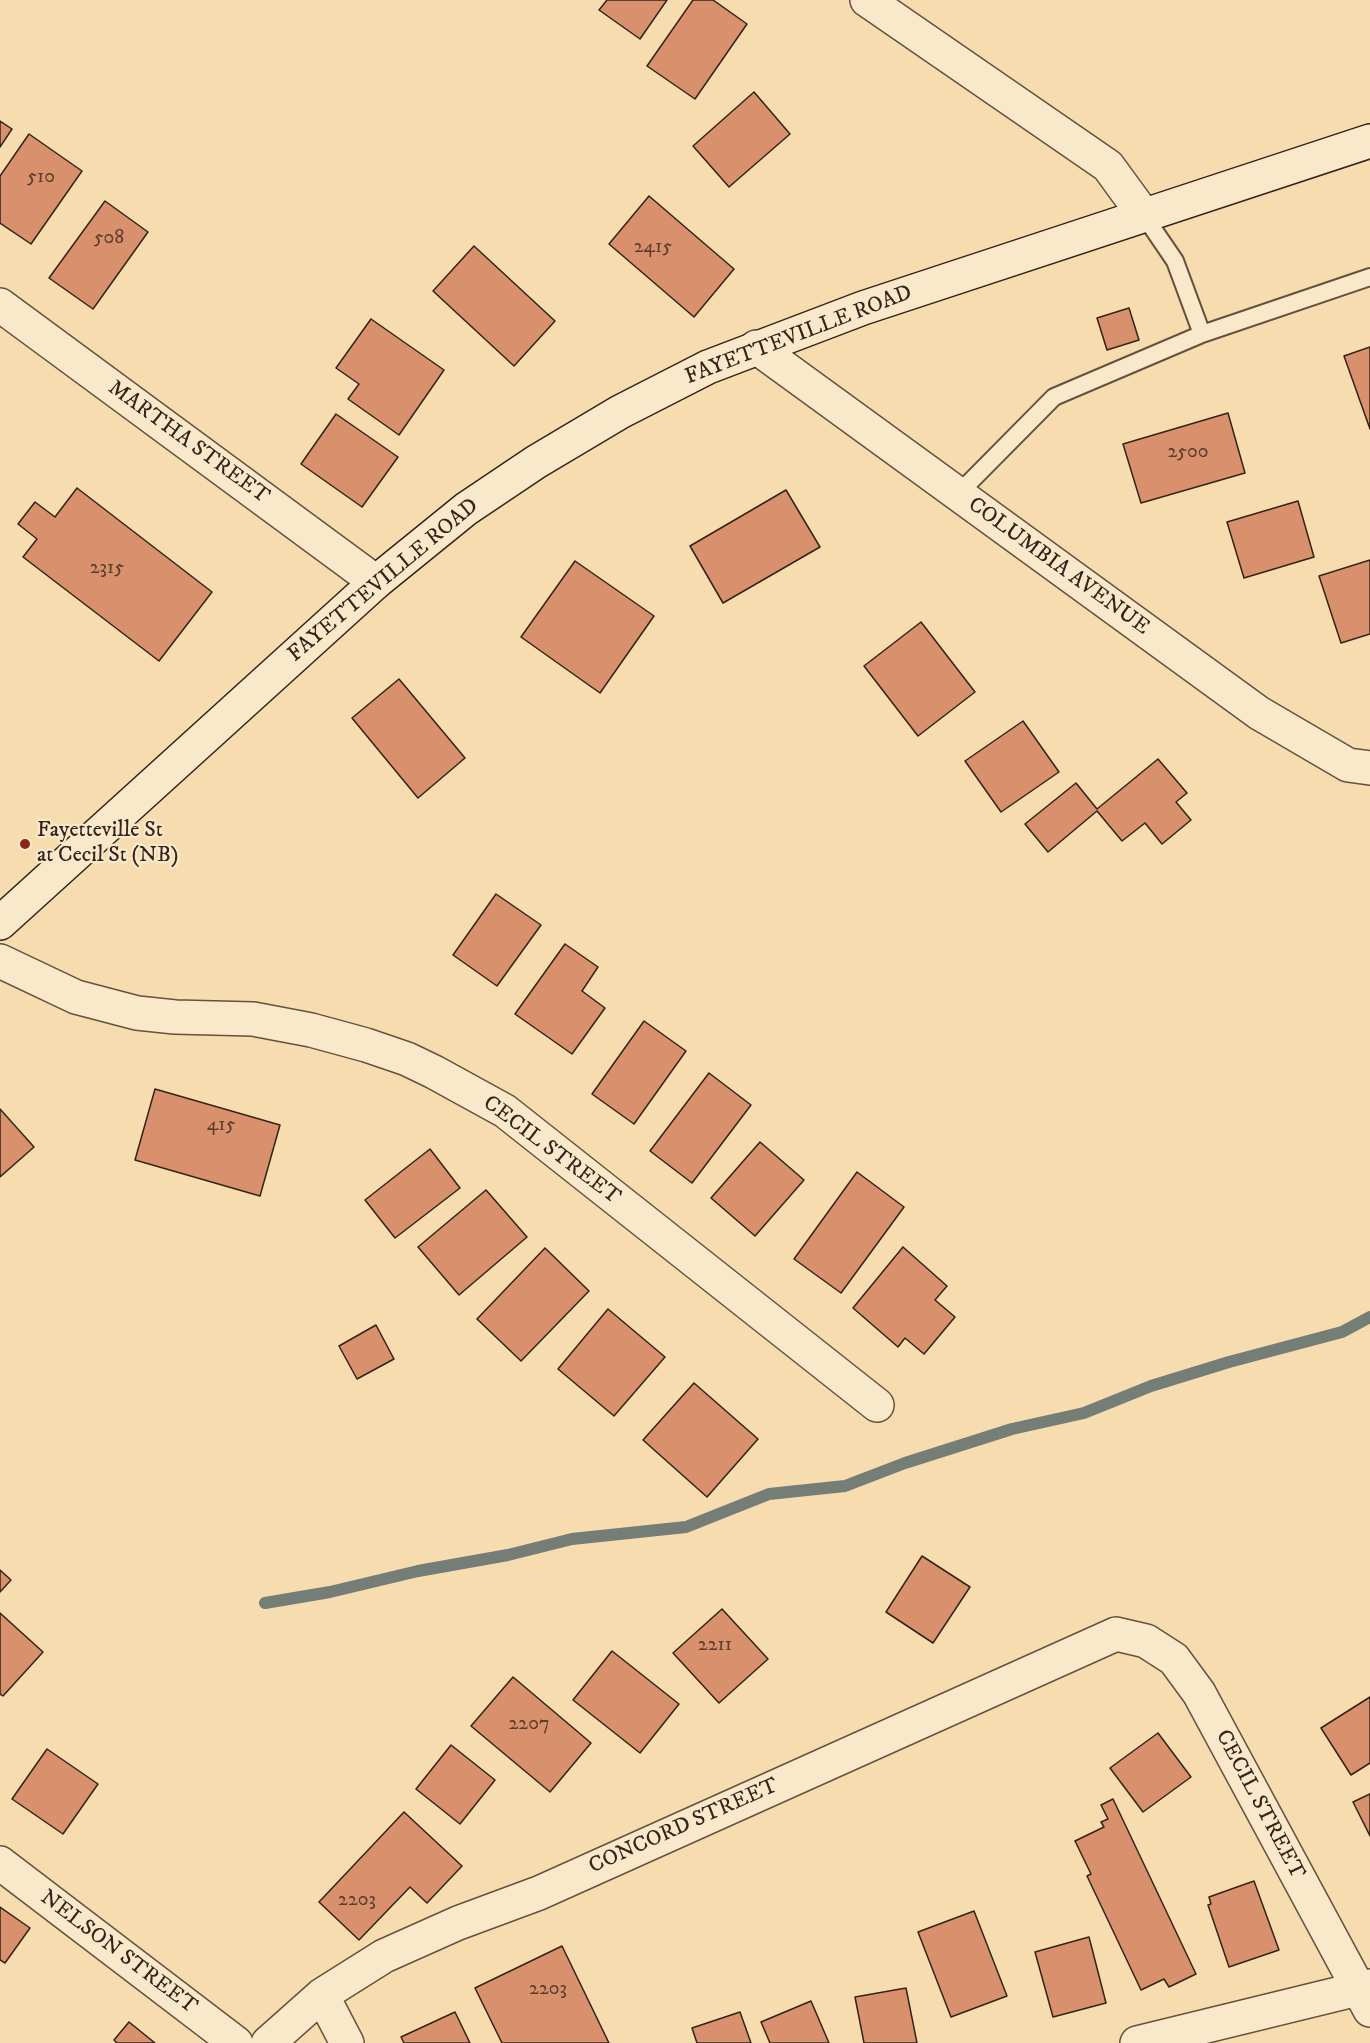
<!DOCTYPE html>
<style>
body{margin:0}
canvas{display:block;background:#f7dcaf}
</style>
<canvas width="1370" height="2043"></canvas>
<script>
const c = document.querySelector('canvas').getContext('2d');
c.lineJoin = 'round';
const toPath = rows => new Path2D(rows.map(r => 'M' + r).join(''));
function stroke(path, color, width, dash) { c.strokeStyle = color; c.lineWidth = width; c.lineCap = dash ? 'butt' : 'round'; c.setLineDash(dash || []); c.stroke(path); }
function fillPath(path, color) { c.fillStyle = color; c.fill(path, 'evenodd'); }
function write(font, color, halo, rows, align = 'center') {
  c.font = font + ' "IM FELL DW Pica",serif'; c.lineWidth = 4.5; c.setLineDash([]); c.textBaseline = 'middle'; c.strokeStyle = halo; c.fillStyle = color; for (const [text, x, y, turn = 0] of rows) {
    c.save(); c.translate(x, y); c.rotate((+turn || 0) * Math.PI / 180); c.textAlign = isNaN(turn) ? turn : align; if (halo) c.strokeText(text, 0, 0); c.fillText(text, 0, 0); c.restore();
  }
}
stroke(toPath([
 [265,1603,330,1592,418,1571,508,1555,572,1539,686,1527,769,1494,845,1486,905,1463,1012,1429,1084,1413,1151,1386,1229,1362,1342,1332,1370,1317]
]), '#757d77', 12);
const building = toPath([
 [607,0,667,0,640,39,599,10,607,0],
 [693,0,713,0,747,24,695,99,647,66,693,0],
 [754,92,790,134,729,187,693,146,754,92],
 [0,121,12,129,0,147,0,121],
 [29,134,82,171,31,244,0,223,0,176,29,134],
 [649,196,734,269,694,317,609,244,649,196],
 [105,201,148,232,93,309,49,278,105,201],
 [474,246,555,321,514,366,433,291,474,246],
 [1129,308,1139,340,1107,350,1097,318,1129,308],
 [371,319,444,370,399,435,348,399,359,384,336,368,371,319],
 [1370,347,1370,429,1344,356,1370,347],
 [1228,413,1245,473,1141,503,1123,444,1228,413],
 [336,414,398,457,362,507,301,464,336,414],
 [77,488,212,592,159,661,23,557,37,539,18,524,35,502,55,517,77,488],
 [786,490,820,547,723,603,690,546,786,490],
 [1298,501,1314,557,1244,578,1227,522,1298,501],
 [1370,560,1370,634,1341,643,1319,576,1370,560],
 [575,561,654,616,600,693,521,637,575,561],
 [921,622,975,692,918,736,864,666,921,622],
 [399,679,465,758,418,798,352,718,399,679],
 [1023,721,1059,772,1001,812,965,761,1023,721],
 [1158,759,1187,793,1176,802,1191,820,1162,844,1145,823,1122,841,1097,811,1048,852,1025,824,1076,783,1097,809,1158,759],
 [496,894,541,925,497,986,453,955,496,894],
 [565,944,598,967,582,991,605,1008,572,1054,515,1014,565,944],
 [644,1021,686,1051,634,1124,592,1094,644,1021],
 [709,1073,751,1105,692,1183,650,1151,709,1073],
 [155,1089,280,1125,260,1196,135,1160,155,1089],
 [0,1109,34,1147,0,1177,0,1109],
 [760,1142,804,1180,755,1236,711,1198,760,1142],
 [430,1149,460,1188,395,1238,365,1200,430,1149],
 [857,1172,904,1207,841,1293,794,1259,857,1172],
 [486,1190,527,1237,459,1295,418,1247,486,1190],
 [903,1247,947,1286,935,1300,955,1317,924,1354,905,1338,898,1347,853,1308,903,1247],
 [545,1248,589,1291,521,1361,477,1319,545,1248],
 [608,1309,665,1357,614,1416,558,1369,608,1309],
 [376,1325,394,1359,357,1379,339,1346,376,1325],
 [694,1383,758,1439,707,1497,643,1440,694,1383],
 [922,1556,970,1587,933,1643,886,1612,922,1556],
 [0,1570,11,1580,0,1592,0,1570],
 [722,1609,768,1659,719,1703,673,1653,722,1609],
 [0,1613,43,1652,3,1696,0,1694,0,1613],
 [612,1651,679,1704,640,1753,573,1700,612,1651],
 [513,1677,591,1743,550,1792,471,1726,513,1677],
 [1370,1697,1370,1763,1351,1775,1321,1728,1370,1697],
 [1158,1733,1191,1777,1143,1812,1110,1768,1158,1733],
 [451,1745,495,1780,460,1824,416,1789,451,1745],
 [47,1749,98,1784,63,1834,12,1799,47,1749],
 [1370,1794,1370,1836,1353,1802,1370,1794],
 [1113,1799,1196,1974,1169,1987,1164,1979,1141,1990,1087,1876,1091,1874,1075,1841,1104,1827,1101,1822,1108,1819,1101,1805,1113,1799],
 [404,1812,462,1866,427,1903,410,1887,359,1940,319,1902,404,1812],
 [1254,1881,1279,1950,1229,1967,1208,1905,1211,1904,1209,1897,1254,1881],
 [0,1907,30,1928,5,1963,0,1960,0,1907],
 [974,1911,1007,1996,951,2017,918,1932,974,1911],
 [1089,1937,1106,2003,1053,2017,1035,1952,1089,1937],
 [562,1946,609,2043,502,2043,475,1988,562,1946],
 [906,1988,917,2043,864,2043,855,1997,906,1988],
 [811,2001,829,2043,770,2043,761,2022,811,2001],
 [455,2012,470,2043,404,2043,401,2037,455,2012],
 [740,2012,751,2043,697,2043,692,2028,740,2012],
 [129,2022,155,2043,117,2043,114,2040,129,2022]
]);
fillPath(building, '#d9906c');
stroke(building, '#332319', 1.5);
const service = toPath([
 [1143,214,1175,261,1202,334,1370,277],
 [958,494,1054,397,1202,334]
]);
const minor = toPath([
 [867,0,1108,166,1143,214],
 [0,305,376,582],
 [756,347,1259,713,1348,765,1370,768],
 [0,961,76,997,137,1013,175,1017,253,1019,311,1030,366,1045,407,1059,434,1072,505,1111,877,1405],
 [0,1863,236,2043],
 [322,1995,347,2043],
 [268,2043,322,1995,384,1956,458,1923,539,1893,1116,1634,1146,1641,1174,1659,1199,1693,1370,2010],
 [1137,2043,1370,1986]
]);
const secondary = toPath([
 [0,923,376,582,466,509,536,462,620,412,708,367,863,308,1370,141]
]);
stroke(service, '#64513e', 20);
stroke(minor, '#64513e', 36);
stroke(secondary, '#332319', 36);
stroke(service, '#fae8cb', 16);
stroke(minor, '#fae8cb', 33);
stroke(secondary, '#fae8cb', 33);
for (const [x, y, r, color] of [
 [25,844,6,"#8f2418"]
]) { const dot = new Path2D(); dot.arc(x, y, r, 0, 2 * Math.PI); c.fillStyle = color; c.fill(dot); stroke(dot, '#fae8cb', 2); }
write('20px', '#5c3e2e', null, [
 ["510",41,178],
 ["508",109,239],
 ["2415",653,248],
 ["2500",1188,453],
 ["2315",107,569],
 ["415",221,1126],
 ["2211",715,1646],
 ["2207",529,1725],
 ["2203",357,1901],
 ["2203",548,1990]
]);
write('22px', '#332319', '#fae8cb', [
 ["FAYETTEVILLE ROAD",799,336,-21],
 ["MARTHA STREET",188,443,36],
 ["COLUMBIA AVENUE",1058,567,36],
 ["FAYETTEVILLE ROAD",384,581,-40],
 ["CECIL STREET",551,1151,37],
 ["CECIL STREET",1259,1805,62],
 ["CONCORD STREET",684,1827,-24],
 ["NELSON STREET",118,1953,37]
]);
write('22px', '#332319', '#fae8cb', [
 ["Fayetteville St",37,831],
 ["at Cecil St (NB)",37,856]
], 'left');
</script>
